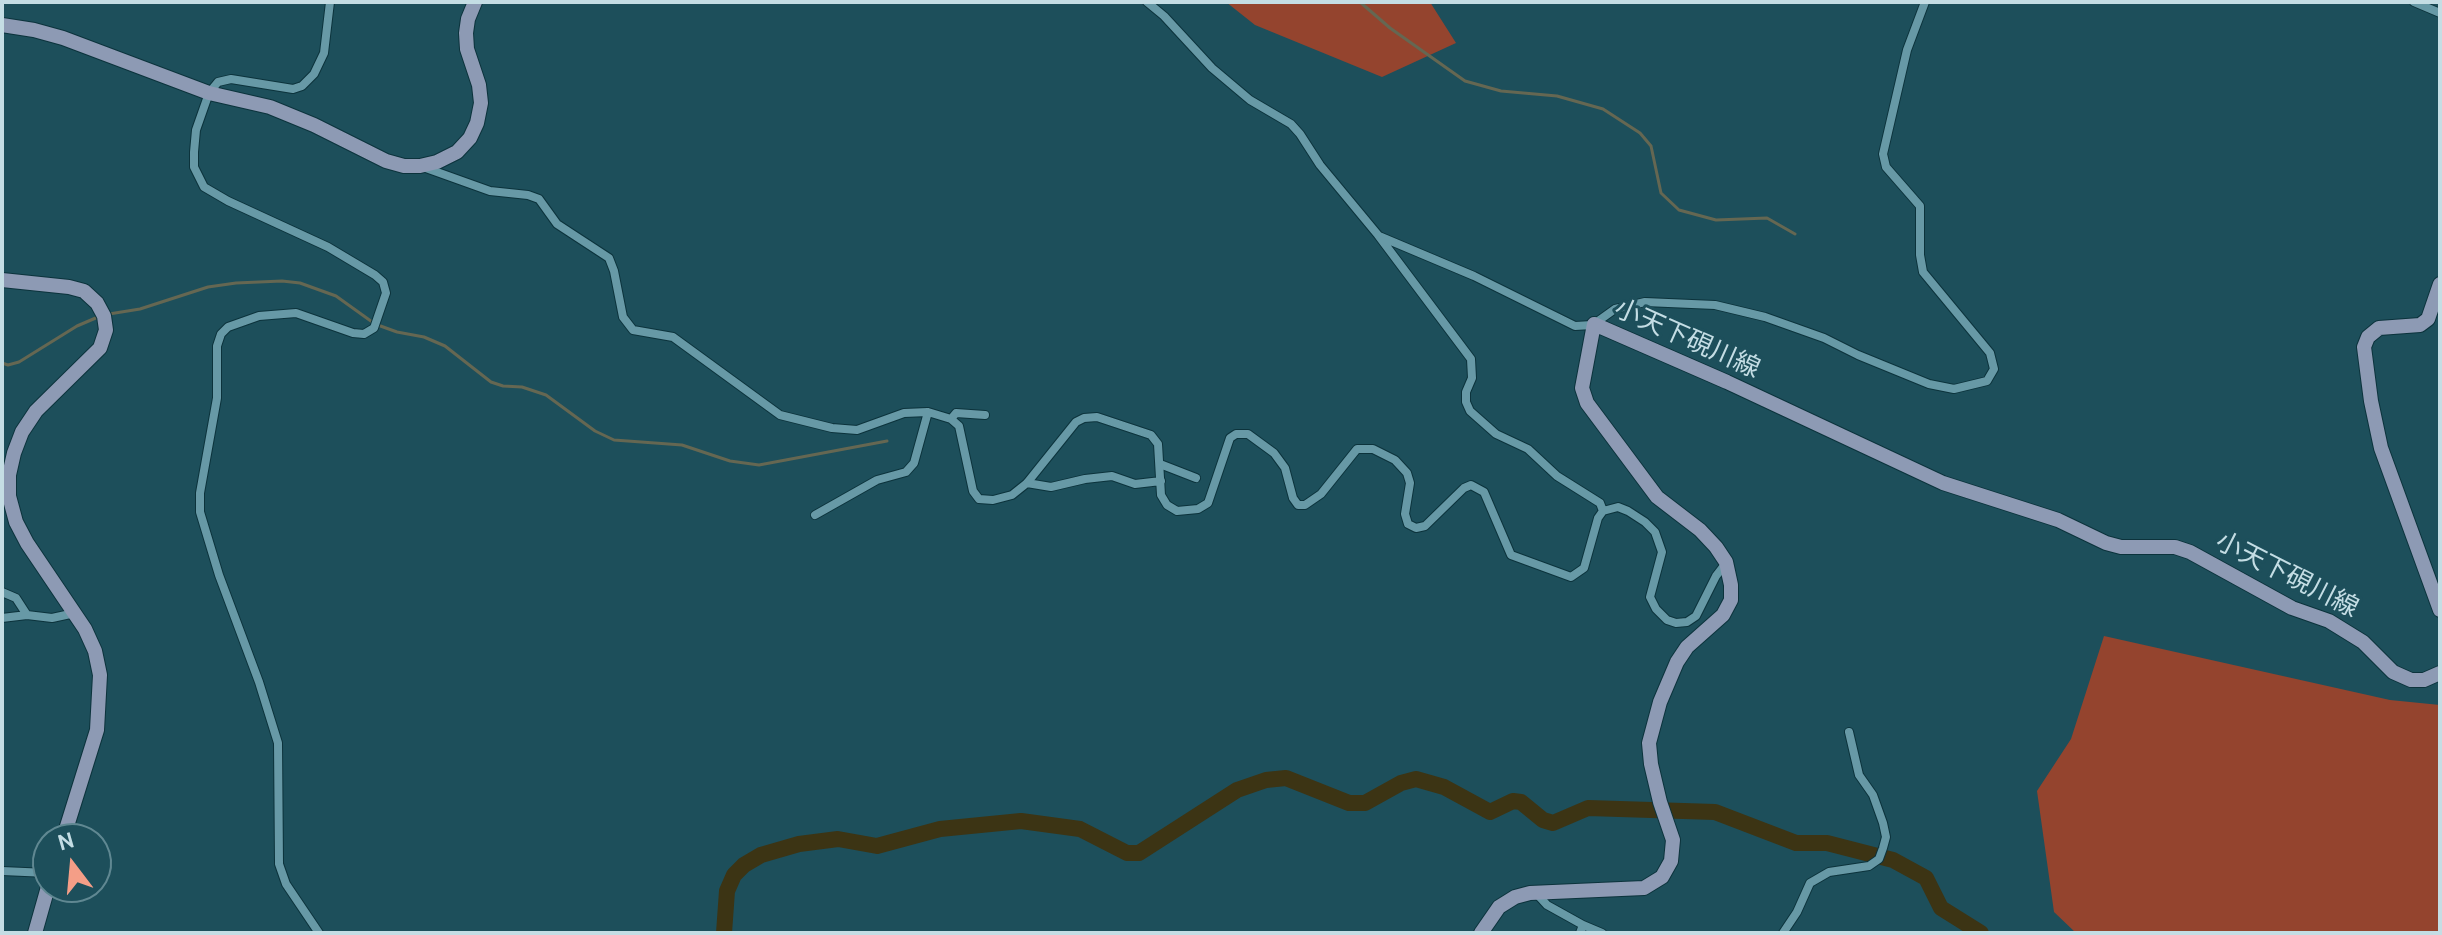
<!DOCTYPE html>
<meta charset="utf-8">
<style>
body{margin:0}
#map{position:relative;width:2442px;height:935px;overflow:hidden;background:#1d4f5b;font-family:Cabin,sans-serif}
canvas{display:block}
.frame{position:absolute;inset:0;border:4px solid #c4dde4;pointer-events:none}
.north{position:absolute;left:32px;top:823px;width:80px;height:80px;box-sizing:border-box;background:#1d4f5b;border:2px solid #608892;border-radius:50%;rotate:344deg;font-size:22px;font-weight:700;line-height:32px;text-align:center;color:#c4dde4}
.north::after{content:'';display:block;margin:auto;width:28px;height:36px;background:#f49e87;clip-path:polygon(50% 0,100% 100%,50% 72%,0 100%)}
</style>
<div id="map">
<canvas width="2442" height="935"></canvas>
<div class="frame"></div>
<div class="north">N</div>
</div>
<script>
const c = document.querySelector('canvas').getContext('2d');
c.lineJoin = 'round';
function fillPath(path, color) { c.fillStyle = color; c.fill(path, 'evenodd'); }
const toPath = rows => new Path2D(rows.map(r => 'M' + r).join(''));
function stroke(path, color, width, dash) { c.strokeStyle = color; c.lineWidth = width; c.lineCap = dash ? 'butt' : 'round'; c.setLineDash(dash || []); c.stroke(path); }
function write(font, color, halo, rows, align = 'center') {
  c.font = font + ' Cabin,"Noto Sans JP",sans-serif'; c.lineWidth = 6; c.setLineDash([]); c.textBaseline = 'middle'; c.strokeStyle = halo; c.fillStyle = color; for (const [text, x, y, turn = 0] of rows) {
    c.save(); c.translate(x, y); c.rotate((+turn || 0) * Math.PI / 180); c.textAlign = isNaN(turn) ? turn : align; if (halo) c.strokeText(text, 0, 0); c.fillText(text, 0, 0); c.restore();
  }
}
fillPath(toPath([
 [1226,2,1430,2,1456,43,1382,77,1255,25],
 [2104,636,2390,700,2440,705,2440,933,2076,933,2054,912,2037,791,2071,739]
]), '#94442e');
stroke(toPath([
 [1360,2,1390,28,1465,81,1501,91,1557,96,1603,109,1640,133,1651,146,1661,193,1679,210,1716,220,1767,218,1795,234],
 [109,314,140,309,208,287,236,283,282,281,300,283,336,296,375,324,397,332,424,337,445,346,491,382,503,386,522,387,546,395,595,431,614,440,682,445,730,461,759,465,887,441],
 [2,363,8,365,19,362,77,326,98,317]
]), '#656752', 3);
stroke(toPath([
 [724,933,727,891,734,875,744,865,761,855,799,844,838,839,877,846,940,829,1021,821,1080,829,1127,853,1139,853,1237,790,1266,780,1286,778,1349,803,1365,803,1401,783,1416,779,1444,787,1490,812,1513,801,1521,802,1543,820,1553,823,1588,808,1715,812,1796,843,1827,843,1893,860,1926,878,1941,908,1981,933]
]), '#3c3414', 16);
const street = toPath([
 [1147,2,1164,16,1212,68,1250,100,1291,124,1300,134,1320,165,1378,235,1471,359,1472,378,1466,392,1466,402,1470,411,1496,434,1528,449,1557,476,1600,503,1603,511],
 [2414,2,2440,13],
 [423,167,490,191,528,195,539,199,557,224,609,258,614,271,623,317,633,330,673,337,780,415,832,428,857,430,904,413,928,412,951,419,959,426,973,491,979,499,993,500,1012,495,1027,483,1076,422,1084,418,1097,417,1151,435,1158,444,1161,495,1167,505,1177,511,1198,509,1208,503,1230,438,1236,434,1248,434,1274,453,1285,468,1293,498,1298,505,1305,505,1321,494,1357,449,1373,449,1395,460,1407,473,1410,483,1405,514,1408,524,1416,528,1425,526,1464,488,1471,485,1484,492,1511,555,1571,577,1584,568,1598,518,1603,511,1618,507,1628,511,1645,522,1655,532,1662,552,1650,597,1656,609,1667,620,1676,623,1687,622,1696,616,1716,576,1726,563],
 [1379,236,1474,276,1575,326,1592,325],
 [1594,324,1615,309,1645,302,1715,305,1765,317,1824,338,1858,355,1929,384,1954,389,1987,381,1994,369,1990,353,1923,272,1920,255,1920,206,1886,167,1883,154,1907,50,1925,2],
 [951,419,956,413,985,415],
 [1160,464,1196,478],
 [1027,483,1051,487,1085,479,1112,476,1135,484,1161,481],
 [815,515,877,480,906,472,914,463,928,412],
 [2,592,16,598,27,615],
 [2,618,27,615,52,618,75,613],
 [2,871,48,873],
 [1536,893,1547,905,1583,925,1580,933],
 [1583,925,1602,933],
 [319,933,286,884,279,864,278,743,259,682,219,575,200,512,200,493,217,398,217,346,221,334,228,327,259,316,296,313,353,333,364,334,374,328,386,293,383,282,375,275,328,247,228,201,204,187,194,167,194,152,196,130,209,93,218,82,231,79,293,89,302,86,314,74,324,53,330,2],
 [1783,933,1797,912,1810,883,1829,872,1869,866,1879,859,1883,848,1886,837,1883,823,1873,795,1859,775,1849,732]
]);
const secondary = toPath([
 [2,25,34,30,63,38,209,93,270,107,314,125,386,161,404,166,420,166,437,162,457,152,470,138,477,123,481,103,479,85,467,49,466,33,468,19,475,2],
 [2,280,69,287,84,291,97,303,104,316,106,330,100,348,36,411,22,432,14,453,9,475,9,496,16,522,27,543,85,629,95,651,100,675,97,730,63,839],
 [2440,284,2428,319,2420,325,2379,328,2368,337,2364,347,2371,401,2381,448,2440,610],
 [35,933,48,887],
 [1481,933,1499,907,1515,897,1530,893,1644,888,1662,877,1671,861,1673,840,1660,802,1651,764,1649,743,1660,702,1677,662,1687,647,1723,615,1731,600,1731,585,1726,562,1716,547,1700,530,1657,497,1587,403,1582,388,1594,324,1727,382,1943,483,2058,520,2106,543,2121,547,2175,547,2190,552,2292,608,2329,621,2363,642,2393,672,2411,680,2424,680,2440,673]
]);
stroke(street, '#0c333c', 10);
stroke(secondary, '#0c333c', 16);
stroke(street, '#6799a6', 8);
stroke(secondary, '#8d9ab4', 14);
write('26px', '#c4dde4', '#1d4f5b', [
 ["小天下硯川線",1687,339,24],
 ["小天下硯川線",2287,575,27]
]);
</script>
